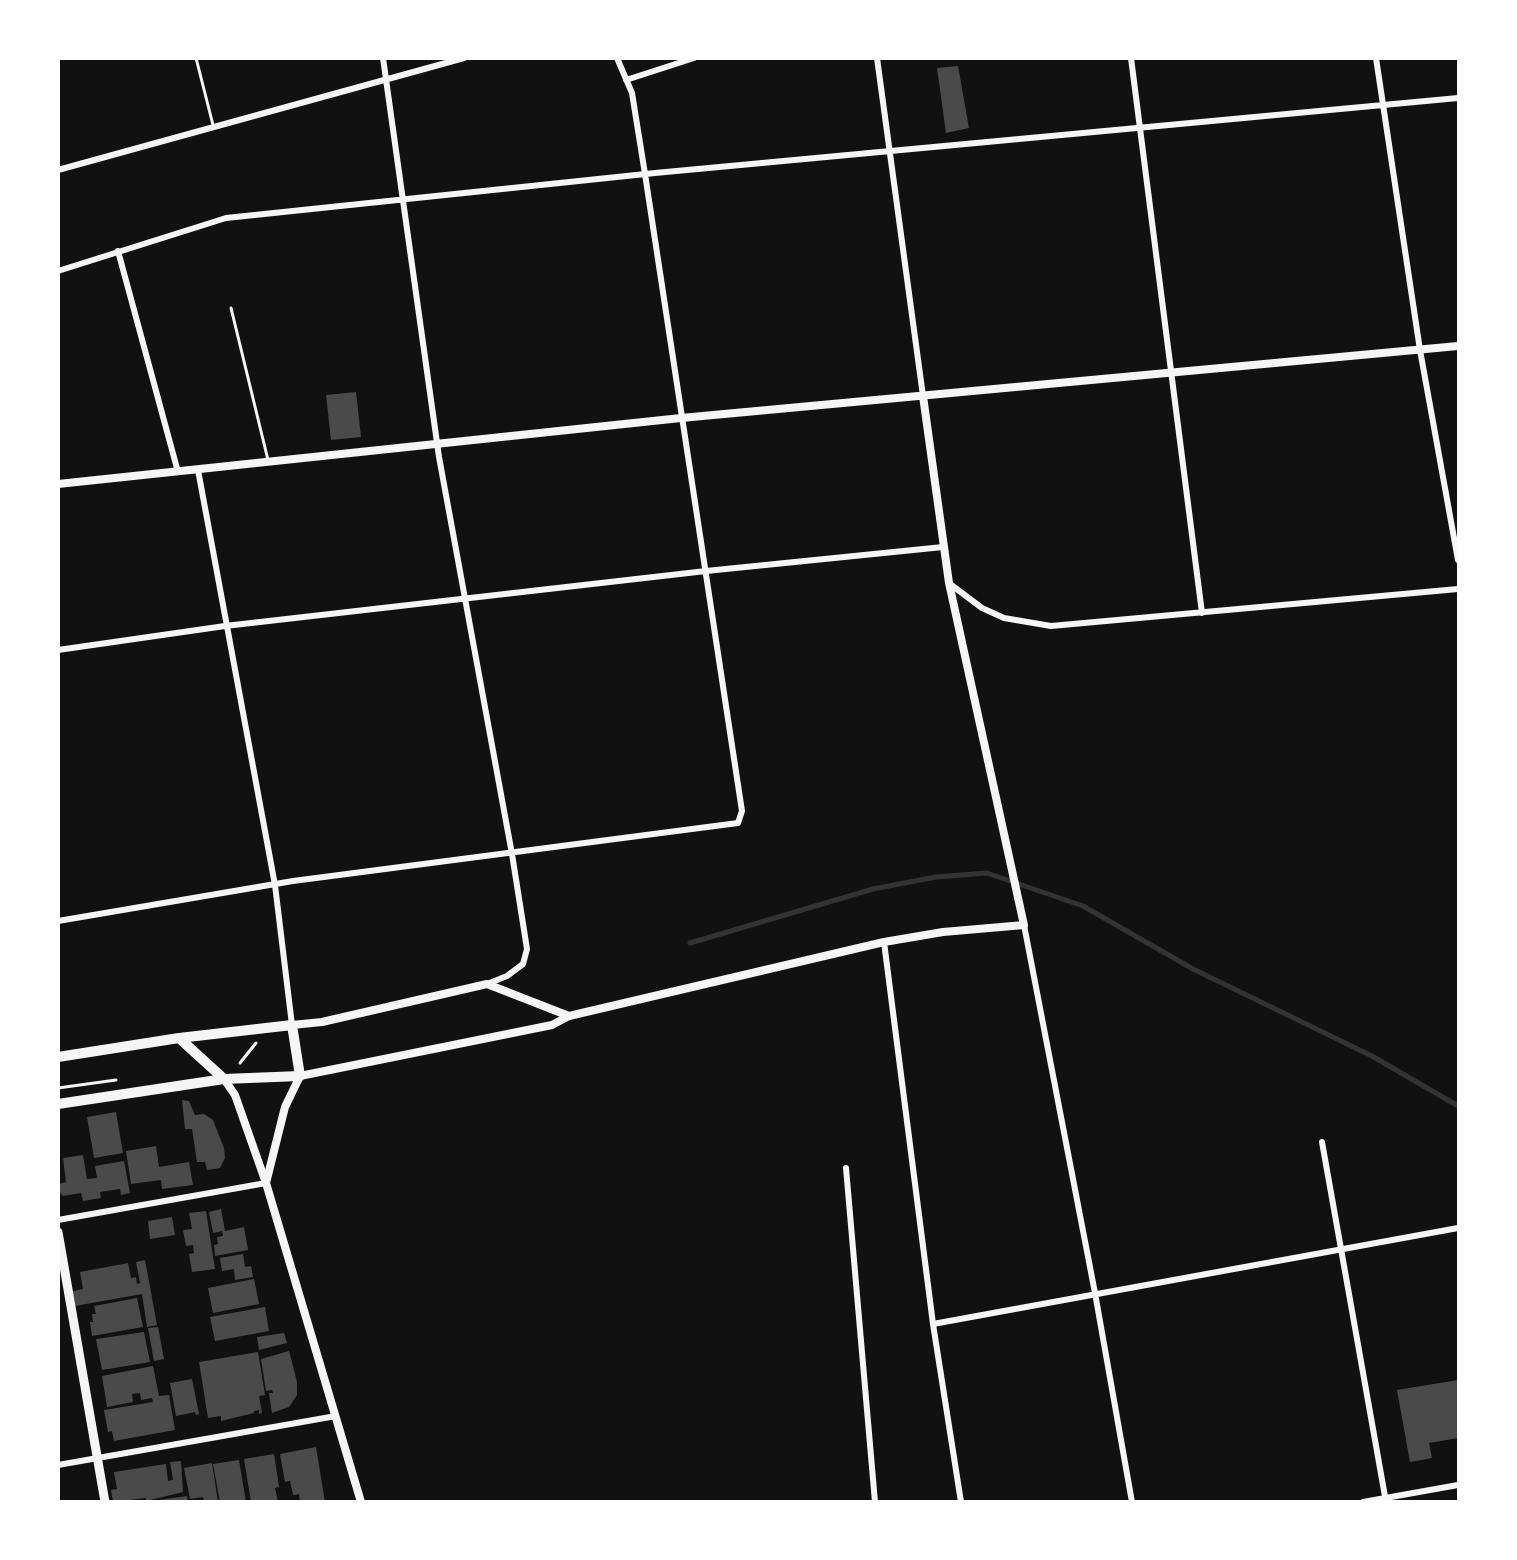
<!DOCTYPE html>
<style>
body{margin:0}
#map{position:relative;width:1517px;height:1560px;overflow:hidden;background:#111;font-family:"Times New Roman",serif}
canvas{display:block}
.frame{position:absolute;inset:0;border:60px solid #fff;pointer-events:none}
</style>
<div id="map">
<canvas width="1517" height="1560"></canvas>
<div class="frame"></div>
</div>
<script>
const c = document.querySelector('canvas').getContext('2d');
c.lineJoin = 'round';
const toPath = rows => new Path2D(rows.map(r => 'M' + r).join(''));
function stroke(path, color, width, dash) { c.strokeStyle = color; c.lineWidth = width; c.lineCap = dash ? 'butt' : 'round'; c.setLineDash(dash || []); c.stroke(path); }
function fillPath(path, color) { c.fillStyle = color; c.fill(path, 'evenodd'); }
stroke(toPath([
 [690,943,873,889,936,877,987,873,1083,906,1193,969,1372,1056,1458,1106]
]), '#333', 5);
fillPath(toPath([
 [958,66,969,128,946,133,937,68],
 [356,392,361,437,331,440,326,395],
 [182,1100,189,1101,195,1115,204,1114,213,1120,224,1148,225,1158,220,1168,207,1170,205,1162,197,1162,192,1129,185,1129],
 [116,1112,123,1153,94,1158,87,1117],
 [156,1146,159,1167,189,1162,193,1185,162,1189,161,1180,131,1184,126,1151],
 [83,1155,87,1179,97,1178,95,1166,124,1161,130,1193,121,1195,120,1189,100,1192,101,1198,83,1201,81,1193,63,1196,58,1191,58,1184,66,1182,63,1158],
 [221,1209,225,1231,244,1227,248,1250,215,1256,214,1245,218,1244,217,1237,223,1236,222,1231,213,1233,209,1212],
 [206,1211,215,1269,192,1272,189,1254,194,1253,193,1245,186,1246,183,1230,192,1229,189,1213],
 [172,1217,175,1235,150,1239,148,1221],
 [243,1254,245,1267,251,1266,253,1277,235,1280,234,1269,222,1271,220,1258],
 [145,1260,157,1325,147,1327,142,1294,75,1306,73,1291,83,1289,80,1272,128,1263,131,1278,136,1277,137,1284,140,1283,136,1262],
 [254,1279,259,1304,213,1313,208,1288],
 [137,1298,143,1327,92,1336,90,1322,93,1322,92,1314,96,1314,94,1306],
 [265,1307,269,1331,215,1341,210,1317],
 [158,1327,164,1359,154,1361,148,1328],
 [144,1332,150,1362,102,1370,96,1339],
 [284,1333,287,1343,259,1350,257,1337],
 [289,1351,297,1382,297,1395,289,1407,272,1413,269,1393,273,1393,272,1390,266,1391,261,1359],
 [258,1352,265,1395,259,1396,262,1413,259,1414,259,1410,254,1411,254,1413,221,1421,221,1416,208,1418,199,1362],
 [153,1366,159,1396,169,1395,175,1430,114,1441,112,1431,108,1432,104,1410,153,1402,152,1398,141,1400,140,1393,132,1394,133,1402,107,1407,102,1376],
 [192,1379,199,1414,196,1415,195,1412,176,1416,170,1383],
 [1458,1380,1458,1438,1429,1443,1432,1458,1410,1462,1397,1390],
 [316,1447,325,1502,300,1502,299,1494,293,1495,290,1481,285,1482,280,1454],
 [274,1454,279,1487,275,1488,278,1502,251,1502,244,1459],
 [239,1460,246,1502,220,1502,213,1464],
 [181,1461,183,1492,146,1501,146,1498,113,1502,111,1490,117,1489,114,1472,166,1464,168,1481,173,1480,170,1462],
 [212,1463,218,1502,204,1502,203,1497,190,1499,184,1468],
 [187,1496,188,1502,159,1502,159,1500]
]), '#4a4a4a');
stroke(toPath([
 [240,1063,256,1043],
 [58,1088,116,1080]
]), '#f5f5f5', 3);
stroke(toPath([
 [196,58,213,125],
 [231,308,268,460]
]), '#f5f5f5', 3);
stroke(toPath([
 [383,58,439,457,512,854,527,949,523,964,507,976,487,984],
 [877,58,923,396],
 [1131,58,1202,613],
 [1376,58,1420,350,1458,560],
 [626,80,694,58],
 [58,170,464,58],
 [118,251,178,472],
 [58,271,226,218,655,173,1458,98],
 [198,470,275,885,292,1025],
 [950,584,982,608,1004,618,1051,626,1458,589],
 [58,650,225,626,706,571,943,547],
 [58,921,293,881,738,823,742,811,645,174,632,93,617,58],
 [1024,925,1095,1293,1132,1502],
 [884,942,933,1324,961,1502],
 [1322,1142,1386,1502],
 [846,1168,875,1502],
 [58,1220,266,1183],
 [933,1324,1458,1228],
 [58,1465,336,1416],
 [1363,1502,1458,1485]
]), '#f5f5f5', 6);
stroke(toPath([
 [58,484,681,418,1458,346],
 [292,1025,322,1022,487,984,569,1016],
 [224,1079,235,1095,266,1183,361,1502],
 [266,1183,285,1107,300,1076,552,1025,569,1016,884,942,943,932,1024,925,949,583,923,396]
]), '#f5f5f5', 8);
stroke(toPath([
 [58,1232,105,1502]
]), '#f5f5f5', 9);
stroke(toPath([
 [179,1038,224,1079],
 [58,1057,179,1038,292,1025,300,1076,224,1079,58,1104]
]), '#f5f5f5', 10);
</script>
